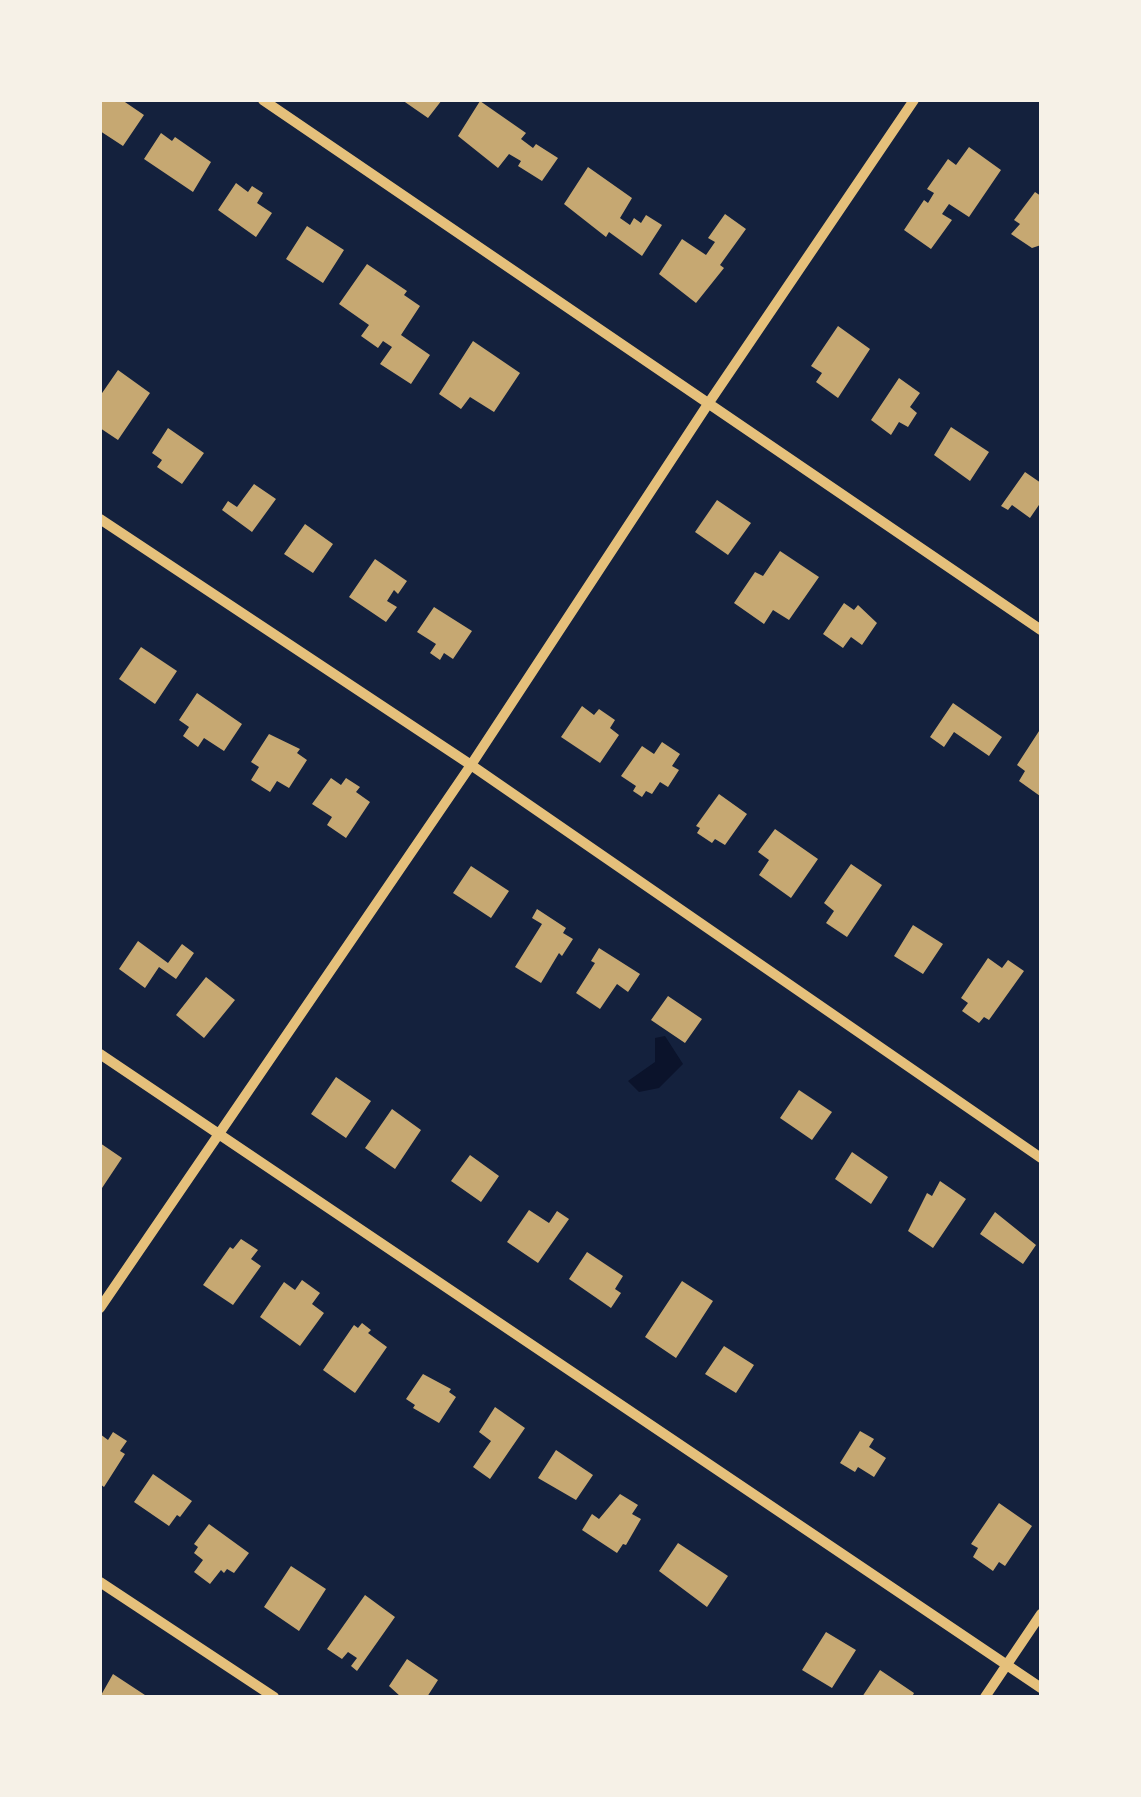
<!DOCTYPE html>
<style>
body{margin:0}
#map{position:relative;width:1141px;height:1797px;overflow:hidden;background:#14213d;font-family:Signika,sans-serif}
canvas{display:block}
.frame{position:absolute;inset:0;border:102px solid #f6f1e7;pointer-events:none}
</style>
<div id="map">
<canvas width="1141" height="1797"></canvas>
<div class="frame"></div>
</div>
<script>
const c = document.querySelector('canvas').getContext('2d');
c.lineJoin = 'round';
function fillPath(path, color) { c.fillStyle = color; c.fill(path, 'evenodd'); }
const toPath = rows => new Path2D(rows.map(r => 'M' + r).join(''));
function stroke(path, color, width, dash) { c.strokeStyle = color; c.lineWidth = width; c.lineCap = dash ? 'butt' : 'round'; c.setLineDash(dash || []); c.stroke(path); }
fillPath(toPath([
 [665,1036,683,1064,659,1088,639,1092,628,1081,655,1062,655,1038]
]), '#0b132b');
fillPath(toPath([
 [100,100,122,100,144,115,123,146,100,131],
 [402,100,442,100,428,118],
 [480,101,526,133,521,139,533,148,536,144,558,158,542,181,518,166,521,161,509,154,498,168,458,136],
 [161,133,172,141,175,137,211,162,193,192,144,159],
 [969,147,1001,170,969,217,949,204,942,214,952,220,931,249,904,230,924,200,928,203,934,193,927,189,948,159,956,165],
 [588,167,632,198,620,218,630,225,634,218,641,223,646,215,662,225,642,256,609,232,606,237,564,204],
 [236,183,248,192,252,186,263,193,257,203,272,213,256,237,218,210],
 [1035,192,1041,196,1041,245,1032,248,1011,234,1020,224,1014,220],
 [725,214,746,229,720,265,724,268,696,303,659,274,682,239,706,255,715,242,708,238],
 [307,226,344,250,323,283,286,259],
 [367,264,407,291,404,295,420,306,401,335,430,355,411,384,380,364,392,347,383,341,378,348,361,336,369,325,339,304],
 [838,326,870,349,838,398,816,382,822,373,811,366],
 [473,341,520,373,494,412,470,397,461,409,439,394],
 [118,370,150,393,118,440,100,428,100,396],
 [899,378,920,393,910,407,917,413,908,427,899,422,891,435,871,420],
 [951,427,989,452,970,481,934,455],
 [168,428,204,453,182,484,157,467,162,460,152,453],
 [1025,472,1041,483,1041,502,1030,518,1012,505,1008,510,1001,506],
 [254,484,276,499,252,532,222,510,228,501,237,507],
 [717,500,751,523,728,555,695,532],
 [305,524,333,544,313,573,284,554],
 [780,551,819,577,789,620,773,610,764,624,734,603,755,572,763,576],
 [375,559,407,581,398,594,394,590,387,601,397,607,386,622,349,597],
 [844,603,854,610,858,605,877,623,862,645,851,637,843,648,823,634],
 [434,607,472,631,453,659,444,653,440,660,430,653,436,644,417,632],
 [141,647,177,671,155,704,119,679],
 [197,693,242,724,224,751,204,738,198,747,183,736,189,727,179,720],
 [953,703,1002,737,989,756,954,732,944,747,930,737],
 [582,706,594,715,599,709,615,720,610,728,619,735,600,763,561,737],
 [1041,728,1041,794,1040,796,1019,781,1025,771,1017,765],
 [269,734,300,749,297,753,307,760,289,788,277,781,270,792,251,780,259,767,251,762],
 [662,742,680,754,672,766,679,770,668,787,660,782,652,794,646,791,642,797,633,791,636,786,621,776,642,746,654,754],
 [331,778,341,785,346,778,360,787,356,792,370,802,346,838,327,825,332,817,312,804],
 [719,794,747,814,725,845,715,839,712,843,697,833,700,828,696,826],
 [775,829,818,859,791,898,759,875,769,860,758,852],
 [851,864,882,885,847,937,826,923,834,911,824,903],
 [471,866,509,891,491,918,453,893],
 [537,909,566,928,563,933,573,939,562,956,559,953,541,983,515,967,542,924,532,918],
 [913,925,943,944,923,974,894,956],
 [138,941,168,963,182,944,194,953,176,979,159,967,145,988,119,969],
 [599,948,640,974,628,992,617,984,600,1009,576,993,595,963,591,961],
 [988,958,1002,968,1008,960,1024,971,989,1020,984,1017,979,1023,962,1011,968,1003,961,998],
 [206,977,235,1000,204,1038,176,1015],
 [668,996,702,1019,685,1043,651,1020],
 [336,1077,371,1101,346,1138,311,1114],
 [799,1090,832,1112,812,1140,780,1118],
 [392,1109,421,1130,395,1169,365,1148],
 [100,1143,122,1158,100,1191],
 [852,1152,888,1177,871,1204,835,1179],
 [470,1155,499,1176,481,1202,451,1181],
 [940,1181,966,1199,933,1248,908,1231,927,1193,932,1196],
 [529,1210,549,1223,557,1211,569,1219,538,1263,507,1242],
 [995,1212,1036,1245,1023,1264,980,1234],
 [241,1239,258,1250,251,1259,261,1266,233,1305,203,1285,230,1247,233,1249],
 [587,1252,623,1276,615,1289,621,1293,611,1308,569,1279],
 [302,1280,320,1293,312,1304,324,1313,300,1346,260,1317,284,1282,295,1290],
 [682,1281,713,1301,676,1358,645,1337],
 [362,1323,371,1330,368,1333,387,1347,355,1393,323,1370,354,1325,358,1328],
 [724,1346,754,1365,736,1393,705,1374],
 [423,1374,451,1389,449,1392,456,1397,439,1423,413,1408,415,1405,406,1399],
 [495,1407,525,1428,490,1479,473,1467,491,1441,479,1432],
 [860,1431,874,1439,869,1447,886,1458,874,1477,858,1467,855,1472,840,1463],
 [113,1432,127,1441,120,1451,125,1454,104,1487,100,1484,100,1434,108,1440],
 [556,1450,593,1475,576,1500,538,1478],
 [153,1474,192,1501,180,1517,177,1515,169,1526,134,1502],
 [620,1494,638,1505,632,1514,641,1519,626,1545,623,1544,617,1553,582,1530,592,1514,599,1519],
 [999,1503,1032,1526,1005,1566,999,1562,993,1571,973,1557,978,1548,971,1544],
 [209,1524,249,1553,234,1573,227,1569,224,1573,221,1570,210,1584,194,1572,203,1560,194,1553,198,1547,194,1544],
 [678,1543,728,1576,707,1607,659,1571],
 [291,1566,326,1589,299,1631,264,1607],
 [365,1595,395,1617,357,1671,351,1666,357,1658,348,1652,342,1659,327,1649],
 [826,1632,856,1650,832,1688,802,1670],
 [407,1659,438,1680,427,1697,401,1697,389,1686],
 [880,1670,914,1693,912,1697,862,1697],
 [113,1674,148,1697,100,1697]
]), '#c6a872');
stroke(toPath([
 [263,100,1041,630],
 [100,519,471,765,1041,1158],
 [100,1054,1041,1688],
 [100,1308,471,765,708,404,914,100],
 [100,1582,274,1697],
 [985,1697,1041,1614]
]), '#e5c07b', 10);
</script>
